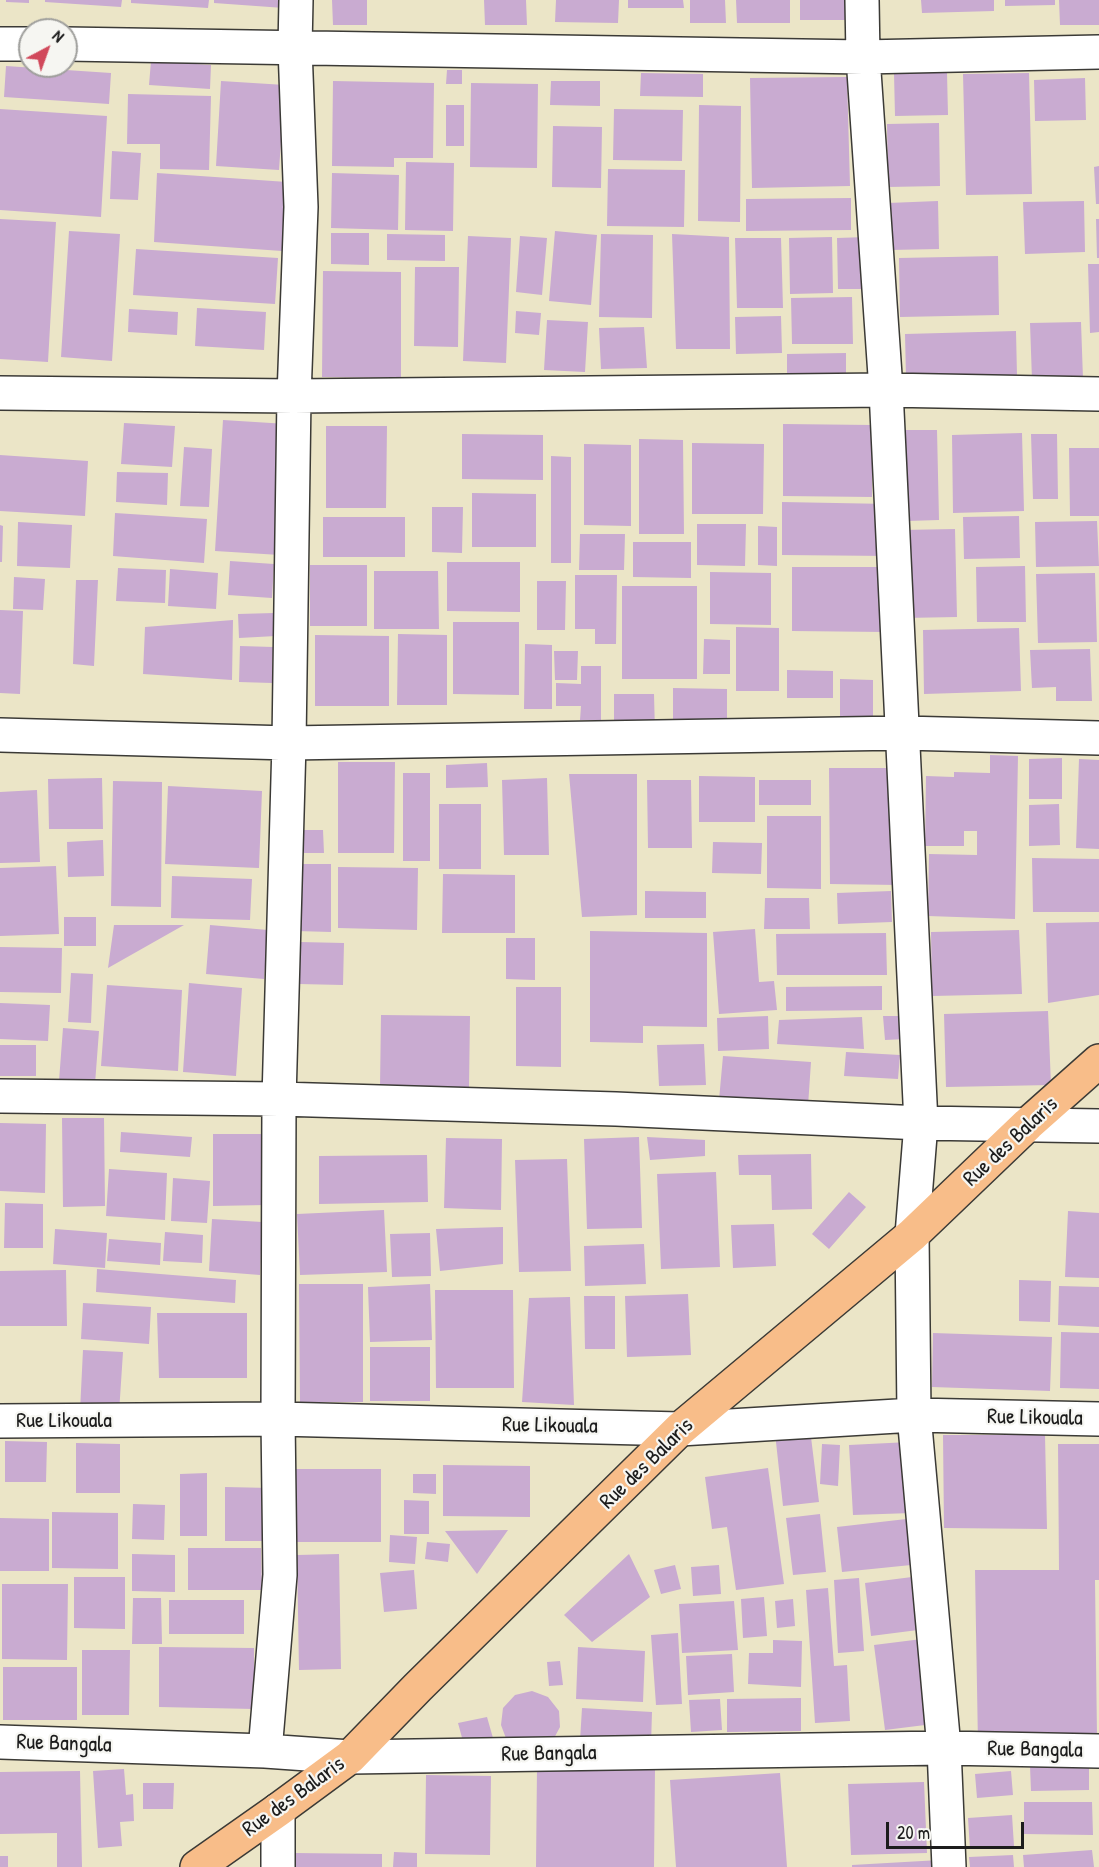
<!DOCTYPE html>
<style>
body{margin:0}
#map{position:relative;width:1099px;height:1867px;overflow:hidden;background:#ebe5c7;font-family:"Patrick Hand",sans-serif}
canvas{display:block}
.north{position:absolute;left:18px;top:18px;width:60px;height:60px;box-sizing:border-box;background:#f6f6f2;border:2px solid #9f9f9c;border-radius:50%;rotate:41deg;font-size:16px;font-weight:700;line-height:24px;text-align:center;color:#1c1c1c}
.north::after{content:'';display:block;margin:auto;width:21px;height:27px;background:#d1495b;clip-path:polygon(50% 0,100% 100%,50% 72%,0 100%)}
.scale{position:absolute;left:886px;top:1822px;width:138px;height:27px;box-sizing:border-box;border:3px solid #1c1c1c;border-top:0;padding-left:8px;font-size:18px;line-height:21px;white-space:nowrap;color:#1c1c1c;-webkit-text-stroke:4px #f6f6f2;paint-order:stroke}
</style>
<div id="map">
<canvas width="1099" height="1867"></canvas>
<div class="north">N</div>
<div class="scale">20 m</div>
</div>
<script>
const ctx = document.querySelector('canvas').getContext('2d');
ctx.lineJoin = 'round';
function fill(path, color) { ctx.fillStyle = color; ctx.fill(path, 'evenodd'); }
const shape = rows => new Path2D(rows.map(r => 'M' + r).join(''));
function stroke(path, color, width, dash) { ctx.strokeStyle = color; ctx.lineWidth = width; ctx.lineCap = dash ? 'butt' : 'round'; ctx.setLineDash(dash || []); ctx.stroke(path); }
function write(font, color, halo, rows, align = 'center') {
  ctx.font = font + ' "Patrick Hand",sans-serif'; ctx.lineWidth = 4.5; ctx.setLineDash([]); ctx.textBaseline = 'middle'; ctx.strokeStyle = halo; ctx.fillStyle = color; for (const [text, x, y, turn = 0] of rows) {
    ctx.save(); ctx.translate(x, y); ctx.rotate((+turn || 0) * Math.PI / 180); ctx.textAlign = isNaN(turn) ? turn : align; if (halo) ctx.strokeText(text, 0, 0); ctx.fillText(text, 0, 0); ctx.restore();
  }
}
fill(shape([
 [6,0,29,0,29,3,6,2],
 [45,0,122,0,121,7,45,2],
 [131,0,209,0,208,8,131,3],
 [214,0,284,0,284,8,214,3],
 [332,0,367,0,367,25,333,25],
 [484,0,526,0,527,25,485,25],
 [556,0,619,0,618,23,555,22],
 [628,0,683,0,684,8,628,8],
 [690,0,725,0,726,23,690,23],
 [736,0,790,0,790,23,737,23],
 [800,0,856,0,856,20,800,20],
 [921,0,994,0,994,11,922,13],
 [1005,0,1055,0,1055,5,1005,6],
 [1059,0,1099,0,1099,25,1060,25],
 [151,61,211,65,210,89,149,85],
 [6,66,111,73,109,104,4,97],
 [447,70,462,70,462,84,446,84],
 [641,73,703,74,703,97,640,96],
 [894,73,947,73,948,115,895,116],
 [1029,73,1032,194,966,195,963,74],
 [847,77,850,186,752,188,750,78],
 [1085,78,1086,120,1035,121,1034,80],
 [221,81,285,85,279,170,216,166],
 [333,81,434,83,433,158,394,158,394,167,332,166],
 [551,81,600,81,600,106,550,105],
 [471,83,538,84,537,168,470,167],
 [128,94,211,96,209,170,160,169,160,144,127,144],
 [446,105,464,105,464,146,446,146],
 [699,105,741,106,740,222,698,221],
 [0,109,107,116,101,217,0,210],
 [614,109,683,110,682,161,613,160],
 [939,123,940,186,888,187,887,124],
 [553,126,602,127,601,188,552,187],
 [112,151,141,153,138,200,110,199],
 [406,162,454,163,453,231,405,230],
 [1099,166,1099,204,1096,204,1094,167],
 [608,169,685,170,684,227,607,226],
 [157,173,287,182,282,251,154,242],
 [332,173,399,175,398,230,331,228],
 [851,198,851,230,746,231,746,199],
 [938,201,939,249,890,250,888,203],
 [1084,201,1085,252,1025,254,1023,202],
 [0,219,56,222,48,362,0,359],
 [1096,219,1099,219,1099,258,1097,258],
 [69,231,120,234,112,361,61,357],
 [555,231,597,235,591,305,549,301],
 [331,233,369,233,369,265,331,264],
 [387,234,445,235,445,261,387,260],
 [601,234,653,235,652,318,599,317],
 [672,234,729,237,730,349,676,349],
 [468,236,511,238,506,363,463,361],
 [520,236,547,238,542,295,516,292],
 [832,237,833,293,790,294,789,238],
 [866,237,867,289,838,289,837,238],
 [735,238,781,238,783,308,737,308],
 [136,249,278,258,275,304,133,295],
 [998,256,999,315,900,317,899,258],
 [1088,264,1099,264,1099,332,1090,333],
 [415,267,459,267,458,347,414,346],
 [323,271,401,272,401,378,322,377],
 [852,297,853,344,792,344,791,298],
 [197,308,266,312,264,350,195,346],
 [129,309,178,312,177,335,128,332],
 [516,311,541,313,539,335,515,333],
 [781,316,782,353,736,354,735,317],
 [547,320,588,322,585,372,544,370],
 [1081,322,1083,379,1032,380,1030,323],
 [644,327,647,368,601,369,599,328],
 [1016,331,1017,376,906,378,905,334],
 [846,353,846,383,787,384,787,354],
 [223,420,287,424,280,555,215,551],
 [124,423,175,426,172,467,121,464],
 [783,424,872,425,872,497,783,496],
 [326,426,387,426,386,508,326,508],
 [905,430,937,430,939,520,907,521],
 [1022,433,1024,511,953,513,952,435],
 [462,434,543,435,543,480,462,479],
 [1031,434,1057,434,1058,499,1033,499],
 [639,439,683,440,684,534,639,534],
 [692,443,764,444,763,514,692,514],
 [584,444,631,445,631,526,584,525],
 [184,447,212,449,209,507,180,506],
 [1069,448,1099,448,1099,516,1070,516],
 [0,455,88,461,85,516,0,511],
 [551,456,571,457,571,563,551,563],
 [117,472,168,473,167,505,116,502],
 [472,493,536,494,536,547,472,547],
 [782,502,889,504,889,556,782,555],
 [432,507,463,507,462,553,432,552],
 [115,513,207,519,204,563,113,556],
 [1019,516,1020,558,964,559,963,517],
 [323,517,405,517,405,557,323,557],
 [1097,521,1099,566,1036,567,1035,522],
 [18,522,72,525,70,568,17,566],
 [697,524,746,524,745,566,697,565],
 [0,525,3,526,2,562,0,562],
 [758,526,777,527,777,566,758,565],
 [955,529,957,617,904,618,901,530],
 [580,534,625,534,624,570,579,570],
 [633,542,691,542,691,578,633,577],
 [230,561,274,564,272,598,228,595],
 [447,562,520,562,520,612,447,611],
 [310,565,367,565,367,626,310,626],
 [1025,566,1026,622,977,622,976,567],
 [792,567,884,567,885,632,792,631],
 [118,568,166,570,165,603,116,601],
 [170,569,218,573,216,609,168,606],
 [374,571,438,571,439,629,374,629],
 [710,572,771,573,771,625,710,624],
 [1095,573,1097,642,1038,643,1036,574],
 [575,575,617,575,616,644,595,644,595,629,575,629],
 [14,577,45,579,43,610,13,609],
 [76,580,98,580,94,666,73,664],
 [537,581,566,581,565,630,537,630],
 [622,586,697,586,697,679,622,679],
 [0,610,23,611,20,694,0,693],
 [274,613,276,636,239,638,238,614],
 [233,620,232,680,143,674,145,627],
 [453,622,519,622,519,695,453,694],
 [736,627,779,628,779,691,736,691],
 [1019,628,1021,691,924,694,923,630],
 [398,634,447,635,447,705,397,705],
 [315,635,389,636,389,706,315,706],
 [704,639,730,640,730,674,703,674],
 [525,644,552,645,552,709,524,709],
 [240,646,273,647,272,683,239,682],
 [1090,649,1092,701,1056,701,1056,687,1032,688,1030,650],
 [554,651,578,651,577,680,555,680],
 [581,666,601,666,601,720,580,720,581,706,556,706,556,683,581,684],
 [787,670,833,671,833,698,787,698],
 [840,679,873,680,873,716,840,716],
 [673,688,727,689,727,730,673,730],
 [614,694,654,694,655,733,614,733],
 [990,755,1018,756,1015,919,928,916,929,854,977,855,977,831,964,831,964,846,925,846,926,776,954,777,954,772,990,773],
 [1062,758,1062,799,1029,799,1029,759],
 [1079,759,1099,760,1099,849,1076,848],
 [338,762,395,762,394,853,338,853],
 [487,763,488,787,446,788,446,765],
 [829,768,898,768,898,885,830,884],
 [403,773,430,773,430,861,403,861],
 [569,774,637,774,637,915,582,917],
 [699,776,755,777,755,822,699,822],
 [102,778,103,829,49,829,48,779],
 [547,778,549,855,504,855,502,780],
 [647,780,691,780,692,848,648,848],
 [759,780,811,780,811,805,759,805],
 [113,781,162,782,161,907,111,906],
 [168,786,262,791,259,868,165,864],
 [37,790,40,862,0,863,0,792],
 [439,804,481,804,481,869,439,869],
 [1059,804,1060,845,1029,846,1029,805],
 [767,816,821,816,821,889,767,888],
 [302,830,323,830,324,853,304,853],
 [103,840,104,876,68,877,67,842],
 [713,842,762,843,761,874,712,873],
 [1032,858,1099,859,1099,912,1033,912],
 [297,864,331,864,331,932,296,931],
 [56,866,59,934,0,936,0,868],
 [338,867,418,868,417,930,338,928],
 [443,874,515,875,515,933,442,933],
 [172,876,252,879,250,920,171,918],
 [645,891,706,892,706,918,645,918],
 [891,891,892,922,838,924,837,893],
 [765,898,809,898,810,929,764,929],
 [64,917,96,917,96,946,64,946],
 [1099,922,1099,995,1048,1003,1046,923],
 [114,925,184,925,108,968],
 [210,925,268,930,264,979,206,974],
 [755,929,759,982,774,981,777,1010,719,1014,713,932],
 [1019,930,1022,994,932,996,931,932],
 [590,931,707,933,707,1027,643,1026,643,1043,590,1042],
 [886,933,887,975,777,975,776,934],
 [506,938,535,938,535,980,506,979],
 [300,942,344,943,343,985,299,984],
 [0,947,62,948,61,993,0,992],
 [71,973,93,974,91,1023,68,1022],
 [189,983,242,988,236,1076,183,1072],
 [107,985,182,990,178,1071,101,1066],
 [882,986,882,1010,786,1011,786,987],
 [516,987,561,987,561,1067,516,1066],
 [0,1003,50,1005,48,1041,0,1039],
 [1048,1011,1051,1085,946,1087,944,1014],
 [381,1015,470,1016,469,1087,380,1087],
 [768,1016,769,1049,718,1051,717,1018],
 [883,1016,904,1016,906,1039,885,1040],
 [862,1017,864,1049,777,1044,779,1020],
 [63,1028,99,1031,95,1084,59,1081],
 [704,1044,706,1085,659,1086,657,1045],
 [0,1045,36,1045,36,1076,0,1076],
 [846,1052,900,1055,898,1079,844,1076],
 [723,1056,811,1062,808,1106,719,1100],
 [62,1118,104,1118,105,1206,63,1207],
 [0,1123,46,1124,45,1193,0,1191],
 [121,1132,192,1137,190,1157,120,1152],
 [213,1134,265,1134,266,1205,213,1206],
 [639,1137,642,1228,587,1229,584,1139],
 [647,1137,705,1140,705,1156,650,1160],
 [446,1138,502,1139,501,1210,444,1208],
 [811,1154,812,1209,772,1210,771,1175,739,1175,738,1155],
 [427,1155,428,1202,319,1204,319,1156],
 [567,1159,571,1271,519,1272,515,1160],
 [109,1169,167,1173,165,1220,106,1216],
 [716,1172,720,1267,661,1269,657,1174],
 [173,1178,210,1181,207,1223,171,1221],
 [849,1192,866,1207,829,1249,812,1234],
 [5,1203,43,1204,43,1248,4,1248],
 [384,1210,387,1272,300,1275,297,1214],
 [1068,1211,1099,1213,1099,1278,1065,1277],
 [212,1219,262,1222,260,1275,209,1271],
 [774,1224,776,1266,733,1268,731,1225],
 [503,1227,503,1264,440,1271,436,1229],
 [55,1229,107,1233,105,1268,53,1264],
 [165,1232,203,1235,202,1263,163,1261],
 [430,1233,431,1276,392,1277,390,1234],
 [109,1239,161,1243,160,1265,107,1261],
 [644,1244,646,1284,585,1286,584,1246],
 [97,1269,236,1280,235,1303,96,1292],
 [66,1270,67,1326,0,1326,0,1271],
 [1019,1280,1051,1281,1050,1322,1019,1321],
 [299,1284,363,1284,363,1402,300,1402],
 [430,1284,432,1340,370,1342,368,1287],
 [1059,1286,1099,1287,1099,1327,1058,1325],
 [435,1290,513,1290,514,1388,436,1388],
 [688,1294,691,1355,627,1357,625,1296],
 [584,1296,615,1296,615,1349,585,1349],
 [570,1297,574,1405,522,1402,529,1298],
 [83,1303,151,1307,149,1344,81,1339],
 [157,1313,247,1313,247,1378,159,1378],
 [1061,1332,1099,1333,1099,1389,1060,1388],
 [933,1333,1052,1337,1050,1391,932,1387],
 [370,1347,430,1347,430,1401,370,1401],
 [83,1350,123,1352,119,1413,80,1411],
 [810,1429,819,1502,783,1506,775,1433],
 [943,1435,1045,1435,1047,1529,944,1528],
 [5,1441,47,1442,46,1482,5,1482],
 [909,1442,912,1513,853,1515,849,1445],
 [76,1443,120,1444,120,1493,76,1493],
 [822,1444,840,1445,838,1486,820,1484],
 [1058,1444,1099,1444,1099,1580,1095,1580,1097,1737,978,1745,975,1570,1059,1570],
 [443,1465,530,1466,530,1517,443,1516],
 [768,1468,784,1584,736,1590,727,1527,712,1529,705,1477],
 [295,1469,381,1469,381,1542,295,1542],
 [207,1473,207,1536,180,1536,180,1474],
 [413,1474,436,1474,436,1494,413,1493],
 [225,1487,271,1488,271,1541,225,1541],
 [404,1500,429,1501,429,1534,404,1534],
 [133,1504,165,1505,164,1540,132,1539],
 [52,1512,118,1513,118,1569,52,1568],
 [820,1514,826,1572,793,1575,786,1518],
 [0,1518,49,1519,49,1571,0,1571],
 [915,1518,921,1564,842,1572,837,1527],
 [508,1530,477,1574,445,1531],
 [390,1535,417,1537,415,1564,389,1562],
 [427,1542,450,1544,448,1562,425,1559],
 [188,1548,261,1548,262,1590,188,1590],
 [132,1554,175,1555,175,1592,132,1591],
 [339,1554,341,1669,299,1670,297,1555],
 [629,1554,650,1597,592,1642,564,1615],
 [675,1565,681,1589,661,1594,654,1570],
 [719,1565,721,1594,693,1596,691,1567],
 [414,1570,417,1609,384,1612,380,1573],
 [74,1577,125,1577,125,1629,74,1628],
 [912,1577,918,1630,871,1636,865,1583],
 [859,1578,864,1651,838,1653,834,1580],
 [2,1584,68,1584,67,1660,2,1659],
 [828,1588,834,1666,847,1665,850,1721,815,1723,806,1590],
 [764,1597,767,1636,743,1638,741,1599],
 [133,1598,161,1598,162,1644,132,1644],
 [793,1599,795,1626,777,1628,775,1601],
 [169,1600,244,1600,244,1634,169,1634],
 [734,1601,738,1650,682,1653,679,1604],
 [678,1633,682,1704,656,1705,651,1635],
 [922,1639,933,1724,885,1730,874,1645],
 [773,1640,802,1641,801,1687,748,1684,749,1653,773,1653],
 [159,1647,254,1648,254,1709,159,1707],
 [578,1647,645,1651,643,1702,576,1699],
 [82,1650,130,1650,129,1715,82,1715],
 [732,1654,734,1692,688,1695,686,1656],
 [560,1661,563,1685,549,1686,547,1662],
 [3,1667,77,1667,77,1720,3,1720],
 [532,1691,548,1697,559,1711,560,1727,552,1742,507,1741,501,1725,503,1708,515,1695],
 [801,1698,801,1731,727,1732,727,1699],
 [720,1699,722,1730,691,1732,689,1700],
 [582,1708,652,1712,651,1745,580,1741],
 [487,1717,493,1738,464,1745,458,1723],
 [1089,1764,1089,1790,1031,1791,1030,1766],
 [537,1767,655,1769,654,1867,536,1867],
 [124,1769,126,1795,133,1794,134,1821,120,1822,122,1846,98,1848,93,1771],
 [80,1771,82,1867,57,1867,57,1833,0,1834,0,1772],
 [1011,1771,1013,1795,977,1798,975,1774],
 [780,1773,787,1867,676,1867,670,1780],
 [426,1775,491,1776,490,1855,425,1854],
 [924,1782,927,1853,851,1855,848,1784],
 [143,1783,174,1783,173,1809,143,1809],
 [1024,1802,1092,1802,1093,1835,1024,1834],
 [1012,1815,1014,1846,970,1849,968,1818],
 [1092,1850,1094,1867,1024,1867,1023,1855],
 [394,1852,417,1853,417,1867,393,1867],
 [294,1853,382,1854,382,1867,293,1867],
 [1013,1855,1014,1867,970,1867,969,1857],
 [0,1856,8,1856,8,1867,0,1867],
 [940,1860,941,1867,852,1867,852,1865]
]), '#c9abd1');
const minor = shape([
 [862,0,863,57,886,390,921,1123,912,1235,914,1415,944,1748,949,1867],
 [0,44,30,44],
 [66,44,863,57,1099,52],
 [0,393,294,396,886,390,1099,394],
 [0,735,289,743,903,733,1099,738],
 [0,1096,279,1099,616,1109,921,1123,1099,1126],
 [0,1421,278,1419,680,1429,914,1415,1099,1419],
 [0,1742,265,1751,350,1757,944,1748,1099,1751],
 [265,1751,280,1575,278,1419,279,1099,289,743,294,396,301,207,295,48,296,0],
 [278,1867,278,1810]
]);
const major = shape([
 [197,1867,278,1810,350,1757,418,1687,680,1429,912,1235,1028,1124,1099,1061]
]);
stroke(minor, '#3b3a36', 36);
stroke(major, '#3b3a36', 36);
stroke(minor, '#fff', 33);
stroke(major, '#f8bd89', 33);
write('22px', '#1c1c1c', '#f6f6f2', [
 ["Rue des Balaris",1011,1142,-43],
 ["Rue Likouala",1035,1418,1],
 ["Rue Likouala",64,1421],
 ["Rue Likouala",550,1426,1],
 ["Rue des Balaris",647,1464,-44],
 ["Rue Bangala",64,1744,2],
 ["Rue Bangala",1035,1750,1],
 ["Rue Bangala",549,1754,-1],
 ["Rue des Balaris",294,1797,-36]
]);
</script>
